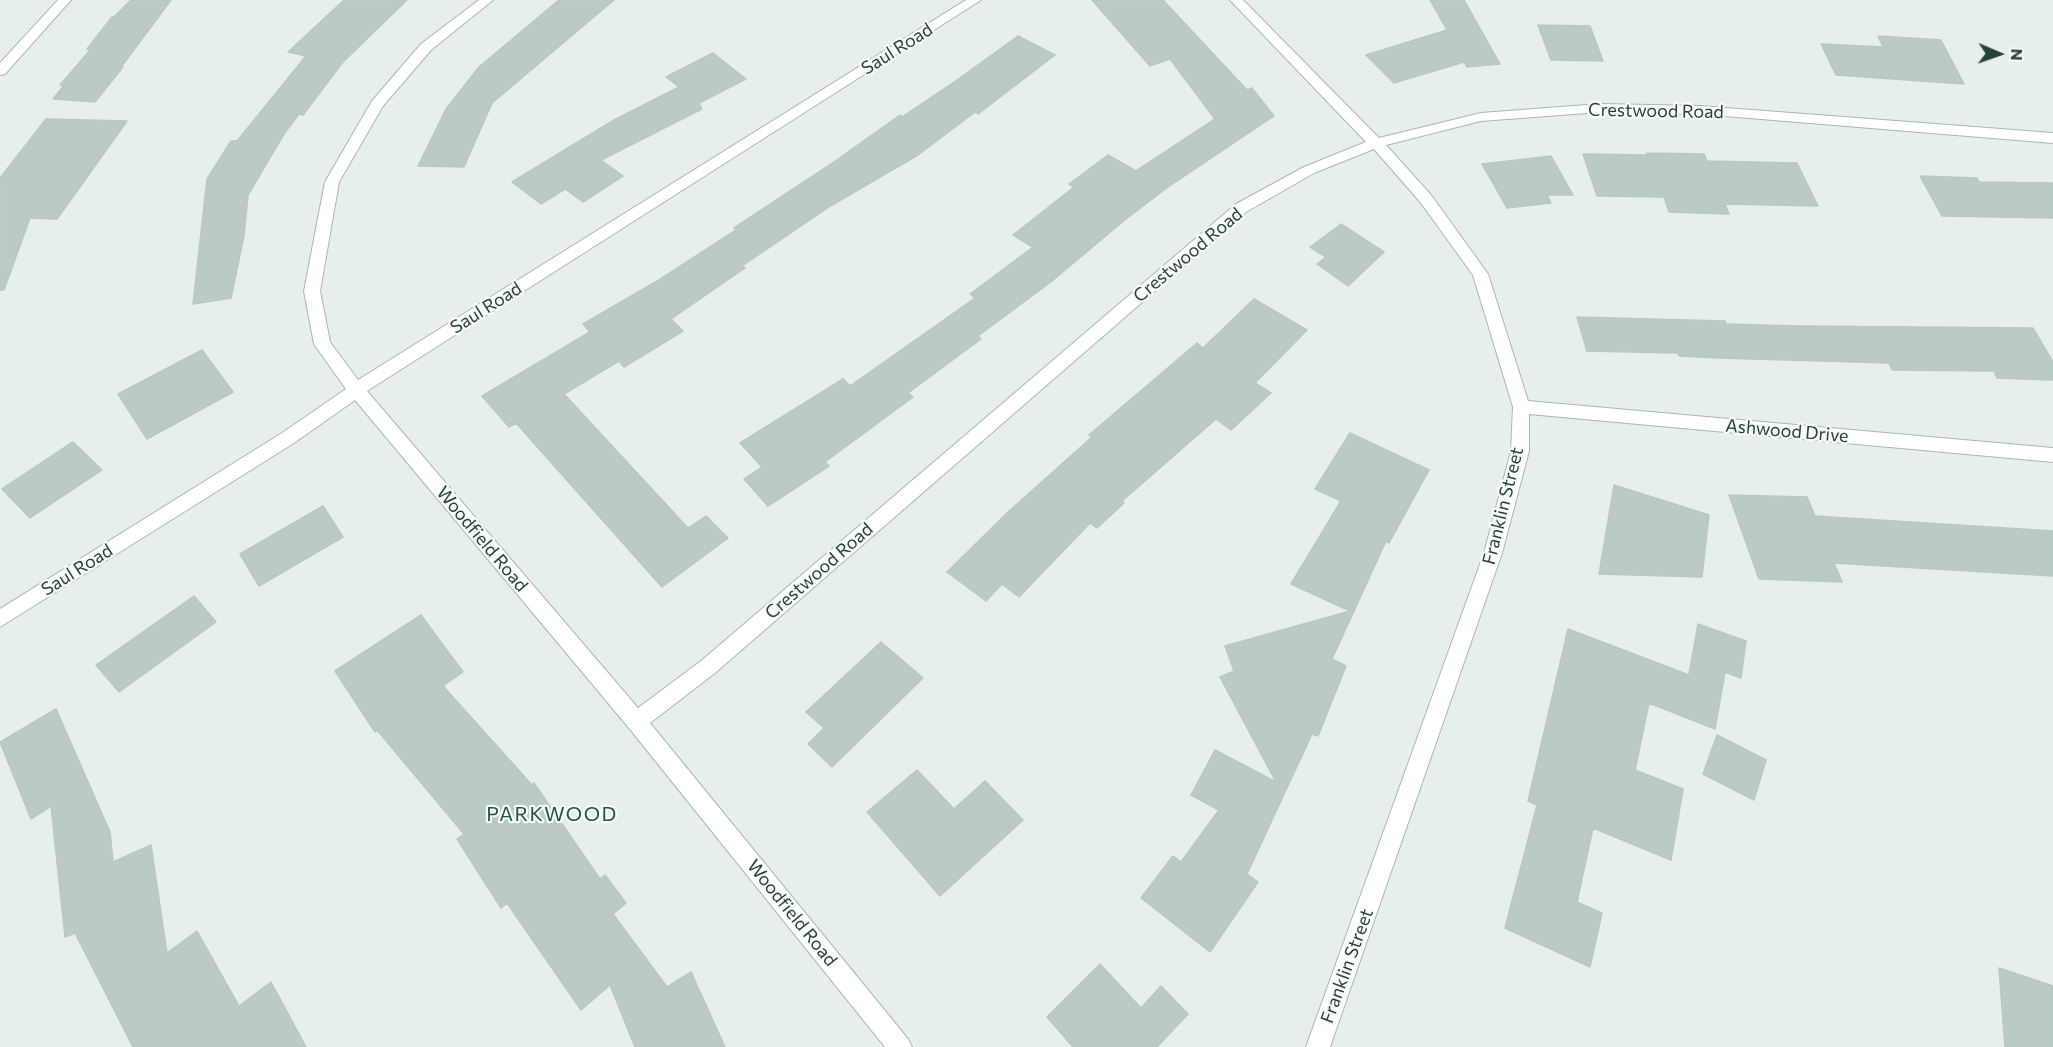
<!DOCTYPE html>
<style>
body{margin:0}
#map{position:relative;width:2053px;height:1047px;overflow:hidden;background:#e6efeb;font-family:Commissioner,sans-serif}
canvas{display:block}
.north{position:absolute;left:1969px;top:24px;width:60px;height:60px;-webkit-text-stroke:4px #f7fbf9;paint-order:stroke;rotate:92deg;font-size:16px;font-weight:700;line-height:24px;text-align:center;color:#24423a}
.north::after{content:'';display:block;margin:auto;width:21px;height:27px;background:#24423a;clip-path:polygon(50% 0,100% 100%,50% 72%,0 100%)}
</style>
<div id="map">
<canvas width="2053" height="1047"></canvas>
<div class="north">N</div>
</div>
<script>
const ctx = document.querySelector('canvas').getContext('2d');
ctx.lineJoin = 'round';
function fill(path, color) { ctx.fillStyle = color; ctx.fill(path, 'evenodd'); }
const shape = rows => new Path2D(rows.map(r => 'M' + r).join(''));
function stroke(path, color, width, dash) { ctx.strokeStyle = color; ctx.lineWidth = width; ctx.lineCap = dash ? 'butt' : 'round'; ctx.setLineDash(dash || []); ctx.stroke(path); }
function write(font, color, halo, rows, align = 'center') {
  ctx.font = font + ' Commissioner,sans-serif'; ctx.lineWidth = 4.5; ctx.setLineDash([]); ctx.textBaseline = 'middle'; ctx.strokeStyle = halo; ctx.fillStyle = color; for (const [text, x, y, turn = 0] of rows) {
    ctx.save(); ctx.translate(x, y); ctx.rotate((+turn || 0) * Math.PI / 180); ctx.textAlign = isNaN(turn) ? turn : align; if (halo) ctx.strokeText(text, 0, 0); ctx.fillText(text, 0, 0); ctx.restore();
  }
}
const building = shape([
 [131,0,171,0,121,67,123,67,95,102,53,99,64,85,60,85,91,49,87,49,112,17,114,17,131,0],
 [344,0,407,0,343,62,303,115,299,114,284,134,248,195,244,236,231,298,193,304,207,179,231,141,237,141,306,56,288,52,344,0],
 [559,0,614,0,492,103,464,167,418,166,446,109,479,67,559,0],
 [1092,0,1163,0,1247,90,1252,88,1274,116,1168,187,1126,219,1052,281,978,336,981,339,908,393,913,397,825,462,829,466,768,506,744,479,762,467,740,443,843,379,850,386,975,298,970,294,1033,247,1013,235,1074,187,1069,184,1108,155,1136,171,1215,119,1170,59,1150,66,1092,0],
 [1430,0,1464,0,1500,64,1467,67,1464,62,1394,83,1366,55,1447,30,1430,0],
 [1538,25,1590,26,1603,61,1551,60,1538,25],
 [1018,36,1055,55,978,114,975,112,918,155,832,205,742,266,745,268,671,319,683,331,624,367,619,361,564,394,688,528,706,516,728,538,662,587,516,423,509,427,482,396,590,332,583,324,659,280,736,230,734,228,831,164,900,115,902,117,957,80,1018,36],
 [1878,36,1941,40,1964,84,1836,75,1821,44,1883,47,1878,36],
 [713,53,746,79,699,103,702,109,601,160,623,176,583,202,565,189,541,204,512,182,614,120,679,87,666,77,713,53],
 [46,119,127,121,57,219,30,218,4,290,0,290,0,178,46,119],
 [1647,153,1704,154,1707,161,1797,163,1818,206,1725,204,1729,214,1669,212,1664,197,1597,196,1583,154,1648,155,1647,153],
 [1551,156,1573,195,1547,195,1551,203,1507,208,1482,164,1551,156],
 [1920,176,1977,178,1979,182,2053,183,2053,218,1942,216,1920,176],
 [1341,224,1384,252,1348,286,1317,264,1326,257,1310,247,1341,224],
 [1254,299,1307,330,1255,383,1271,393,1231,430,1216,419,1122,501,1124,503,1097,528,1090,523,1019,597,1002,584,986,601,947,572,1007,513,1092,437,1089,435,1197,343,1203,348,1254,299],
 [1577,317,1725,321,1726,324,1798,326,2033,328,2053,362,2053,380,1997,378,1994,371,1892,370,1889,363,1719,358,1679,356,1678,353,1587,351,1577,317],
 [202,350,233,392,147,439,118,394,202,350],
 [1350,433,1429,470,1389,543,1386,541,1332,659,1346,666,1318,736,1312,734,1247,874,1258,882,1210,952,1141,898,1173,856,1181,862,1219,810,1191,795,1215,750,1276,782,1220,677,1234,671,1225,646,1350,611,1291,584,1341,501,1315,489,1350,433],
 [73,442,102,470,30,518,2,489,73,442],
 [1614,485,1709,515,1702,577,1599,574,1614,485],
 [1729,495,1807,497,1815,516,2053,531,2053,576,1834,563,1842,582,1759,579,1729,495],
 [323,506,343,537,259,586,240,554,323,506],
 [194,596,216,622,119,692,96,665,194,596],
 [421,615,463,672,443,686,532,785,534,783,600,879,605,875,626,903,613,914,667,987,691,972,725,1047,635,1047,610,985,581,1010,507,903,501,908,457,839,464,834,377,730,375,732,335,671,421,615],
 [1698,624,1746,641,1741,678,1725,672,1715,729,1649,703,1635,770,1683,789,1671,860,1593,828,1577,902,1602,913,1590,967,1505,928,1537,805,1528,801,1568,629,1689,675,1698,624],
 [881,642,923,678,832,767,808,744,824,728,806,712,881,642],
 [56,709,110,832,113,862,151,845,167,953,197,931,239,1006,271,982,306,1047,133,1047,75,933,65,937,51,806,31,819,0,742,56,709],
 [1717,735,1766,760,1754,800,1703,774,1717,735],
 [917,770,954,809,985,781,1023,820,940,896,867,812,917,770],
 [1100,964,1141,1008,1161,986,1188,1014,1157,1047,1073,1047,1047,1017,1100,964],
 [1999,968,2053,986,2053,1047,2005,1047,1999,968]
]);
fill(building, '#bbcac4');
stroke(building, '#b8c9c2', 1.5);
const minor = shape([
 [58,0,71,0,5,74,0,75,0,63,58,0],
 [479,0,493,0,431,50,383,106,339,182,320,291,330,342,358,380,966,0,981,0,367,391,638,708,701,661,1236,204,1304,167,1366,142,1230,0,1243,0,1379,138,1481,113,1600,104,1700,106,2053,133,2053,143,1700,114,1600,112,1481,121,1386,145,1431,195,1488,274,1528,401,2053,448,2053,462,1529,414,1529,451,1502,553,1330,1047,1306,1047,1484,553,1511,451,1513,407,1473,275,1421,203,1374,149,1314,173,1246,212,715,673,650,723,908,1039,912,1047,885,1047,629,728,355,400,294,443,0,627,0,609,282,433,346,389,314,344,304,291,325,182,372,101,421,44,479,0]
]);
stroke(minor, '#a8b8b2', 2);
fill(minor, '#fff');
write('18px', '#24423a', '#f7fbf9', [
 ["Saul Road",897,49,-32],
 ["Crestwood Road",1656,111,1],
 ["Crestwood Road",1188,255,-40],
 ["Saul Road",486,308,-32],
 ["Ashwood Drive",1787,431,5],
 ["Franklin Street",1503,506,-76],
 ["Woodfield Road",482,539,50],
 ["Saul Road",77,570,-32],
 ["Crestwood Road",819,571,-41],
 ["Woodfield Road",792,913,51],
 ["Franklin Street",1347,966,-70]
]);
ctx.letterSpacing = '1.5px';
write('20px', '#1f5548', '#f7fbf9', [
 ["PARKWOOD",552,814]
]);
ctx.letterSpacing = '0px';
</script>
